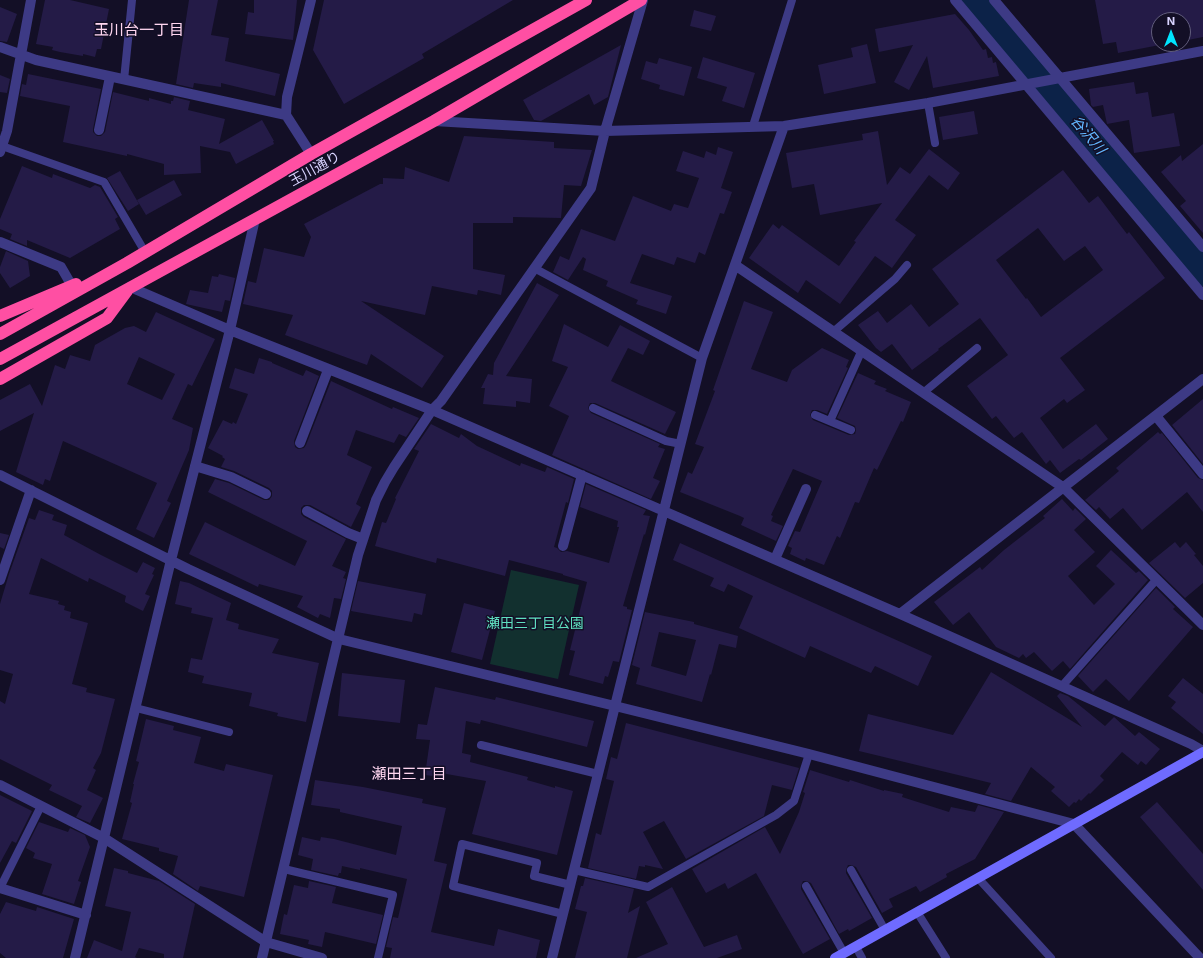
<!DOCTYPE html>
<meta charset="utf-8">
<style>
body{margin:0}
#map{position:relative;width:1203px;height:958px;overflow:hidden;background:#130f26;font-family:Inter,sans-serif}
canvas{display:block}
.north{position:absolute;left:1151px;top:12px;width:40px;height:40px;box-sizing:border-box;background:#130f26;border:1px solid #625e7d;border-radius:50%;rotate:0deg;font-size:11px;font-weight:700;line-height:16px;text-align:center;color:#d9d4ff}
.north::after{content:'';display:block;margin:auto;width:14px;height:18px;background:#00e5ff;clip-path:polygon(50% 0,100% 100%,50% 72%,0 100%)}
</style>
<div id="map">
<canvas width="1203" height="958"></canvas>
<div class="north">N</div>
</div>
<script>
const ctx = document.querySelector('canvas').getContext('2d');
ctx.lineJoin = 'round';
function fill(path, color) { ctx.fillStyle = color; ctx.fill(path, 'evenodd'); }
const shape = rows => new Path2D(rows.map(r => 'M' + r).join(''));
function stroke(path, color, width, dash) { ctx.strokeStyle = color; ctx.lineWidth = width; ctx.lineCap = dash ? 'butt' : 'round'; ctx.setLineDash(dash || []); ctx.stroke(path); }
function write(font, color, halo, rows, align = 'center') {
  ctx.font = font + ' Inter,"Noto Sans JP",sans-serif'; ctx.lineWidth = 3; ctx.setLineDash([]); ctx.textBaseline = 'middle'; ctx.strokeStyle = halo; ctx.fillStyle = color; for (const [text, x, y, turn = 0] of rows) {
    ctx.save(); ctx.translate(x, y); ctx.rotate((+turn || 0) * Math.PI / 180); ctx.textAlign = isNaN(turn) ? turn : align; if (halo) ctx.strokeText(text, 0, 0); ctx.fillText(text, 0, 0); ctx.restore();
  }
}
fill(shape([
 [511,570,579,585,558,679,490,664]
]), '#12302f');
stroke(shape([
 [974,0,1203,270]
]), '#0c2248', 33);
fill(shape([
 [45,0,70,0,109,9,101,49,97,49,95,57,83,54,83,56,60,52,52,50,53,47,36,44],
 [189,0,218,0,211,35,229,38,225,61,280,74,275,96,221,83,221,87,194,83,193,88,176,84],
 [254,0,297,0,293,40,245,34,248,12,254,13],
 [324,0,513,0,422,54,424,58,344,104,313,50],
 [1095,0,1203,0,1203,37,1183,41,1183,20,1159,20,1159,44,1165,44,1118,53,1116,42,1103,44],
 [0,7,17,14,7,42,0,41],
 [694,10,716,16,711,31,690,26],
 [955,14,969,30,983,50,986,49,988,58,992,57,993,63,996,62,999,76,933,88,927,56,909,90,894,82,913,45,879,52,875,29],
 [867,44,876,83,824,94,818,65,853,57,851,48],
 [621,45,608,97,594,105,589,94,541,121,534,120,523,100],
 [703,57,755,73,744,108,722,101,727,87,697,78],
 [659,58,692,67,684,96,659,89,660,85,641,79,646,61,657,64],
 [28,74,101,89,93,129,93,132,97,136,101,136,105,132,113,92,149,101,149,98,171,104,171,101,173,101,174,97,190,101,188,110,225,119,219,144,262,120,274,141,273,141,274,144,236,164,230,152,200,146,201,173,164,175,164,164,127,154,127,156,63,142,70,106,20,96,22,84,26,85],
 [0,75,10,79,7,93,0,92],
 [1134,82,1136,94,1148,92,1152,117,1174,113,1180,146,1134,153,1129,120,1107,124,1103,105,1093,107,1091,105,1089,89],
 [974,111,978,134,943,140,939,117],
 [878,131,887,185,900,167,910,174,929,149,960,173,948,190,929,175,895,220,916,235,892,268,875,256,840,304,806,280,798,293,749,258,773,224,779,229,782,225,839,266,856,242,854,241,882,203,820,215,814,184,792,188,786,153,863,140,862,134],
 [464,136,554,142,554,148,592,150,581,186,564,185,561,218,513,217,513,223,473,223,473,269,505,275,501,295,478,290,477,295,432,286,425,315,361,301,444,356,422,388,371,354,367,365,285,335,293,315,243,304,248,281,256,283,264,248,304,257,311,237,304,224,380,184,383,184,383,178,404,179,405,167,449,182],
 [1203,144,1203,233,1180,206,1186,201,1161,172,1181,155,1182,161],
 [718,147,733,152,721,188,732,192,724,214,720,213,705,255,699,252,695,263,677,257,674,265,642,254,630,283,672,296,666,314,636,304,638,300,606,286,608,281,583,270,586,259,583,257,568,280,553,272,560,256,569,260,581,229,615,241,633,196,671,211,674,204,688,208,699,178,676,171,683,151,704,158,706,151,716,155],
 [22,166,52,178,53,174,90,188,95,185,100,187,118,217,115,219,120,229,70,258,27,240,27,246,10,239,12,234,0,229,0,219],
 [1063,170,1089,203,1098,196,1127,234,1129,232,1165,278,1060,358,1085,390,1067,403,1064,399,1040,418,1063,449,1096,424,1108,439,1081,460,1079,459,1060,473,1050,460,1046,464,1022,432,1014,438,996,416,992,419,967,386,1008,355,980,318,938,349,939,350,912,370,892,344,881,352,876,348,858,325,878,311,887,323,911,304,929,327,959,304,932,269],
 [1038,228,1064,261,1085,246,1103,270,1041,317,1027,298,1026,299,996,260],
 [120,171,139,204,128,211,107,178],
 [174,180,182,195,146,215,137,200],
 [6,251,28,261,30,276,10,288,0,273,0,267],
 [219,274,235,278,230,301,225,300,222,312,186,304,190,290,208,293,212,276,218,277],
 [537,283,559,295,506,376,532,379,530,403,516,401,516,407,483,404,485,388,481,388,488,374,493,375,494,363],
 [744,301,773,312,751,369,787,382,792,370,822,348,849,360,846,367,848,368,827,414,817,410,812,410,810,415,813,420,849,435,855,434,856,430,855,426,837,418,858,373,876,381,874,384,887,389,885,391,911,402,903,422,901,421,877,470,874,468,859,503,855,502,840,538,837,536,824,565,806,558,805,561,790,554,792,548,788,546,795,531,800,532,822,481,793,469,771,515,773,516,771,521,783,526,776,541,741,525,744,518,740,516,680,492,688,472,692,474,704,447,695,444,715,391,713,390],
 [156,312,215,339,192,386,188,384,172,419,193,428,189,450,167,501,171,503,154,538,136,529,157,483,63,441,50,481,45,479,43,485,16,472,34,413,0,431,0,400,30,384,42,406,55,365,65,369,70,355,90,361,95,345,125,328,134,326,146,332],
 [139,357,175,374,162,400,127,384],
 [564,324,608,347,620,325,650,341,643,355,628,348,611,381,676,412,665,434,595,403,590,403,588,408,591,413,660,444,658,447,665,449,653,478,660,481,651,499,552,455,569,416,549,406,568,367,552,361],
 [259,358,272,362,272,363,303,376,306,370,319,376,294,441,295,447,298,449,304,448,306,445,331,381,392,409,393,407,419,418,406,437,399,434,394,443,356,430,347,455,372,467,356,504,361,507,351,527,310,505,304,505,301,508,301,514,304,517,346,539,332,566,346,572,343,578,346,579,341,599,334,598,330,618,320,614,318,618,297,607,303,596,259,584,258,587,189,554,205,522,295,566,307,541,208,492,215,479,229,483,264,500,269,500,272,496,272,491,269,488,234,471,221,467,225,459,222,457,223,456,208,448,223,420,232,424,233,422,236,424,248,394,229,388,235,368,254,374],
 [1203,399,1203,464,1172,425],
 [431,424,459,438,461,434,477,446,520,466,521,463,545,472,547,467,574,479,568,503,566,502,554,547,557,548,561,552,567,551,609,563,619,527,617,527,618,521,580,507,586,484,646,510,643,515,650,516,645,535,644,534,623,606,627,607,627,609,632,610,619,662,613,661,608,677,605,676,603,684,569,675,575,651,570,650,587,582,563,575,563,574,509,560,505,576,437,558,436,563,375,546,382,522,386,523,396,499,395,498,419,451,414,449],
 [1158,432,1160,434,1162,433,1198,478,1203,480,1203,512,1187,492,1142,530,1123,508,1110,519,1099,507,1096,510,1085,500,1119,471,1116,468],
 [1062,499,1073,511,1075,508,1086,519,1074,530,1095,552,1068,576,1094,605,1115,584,1096,566,1111,550,1136,573,1139,571,1148,580,1070,669,1063,661,1052,671,1034,652,1026,658,1023,654,1019,658,996,647,969,612,953,625,934,602,980,567,982,570,1004,550,1045,518,1043,516],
 [39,510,54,515,52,520,67,525,64,535,101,555,137,573,143,562,155,568,152,574,154,575,145,594,150,596,143,611,125,602,125,600,126,596,89,578,88,582,41,558,29,594,59,601,58,604,65,606,64,610,71,612,70,618,88,623,72,684,87,688,86,692,115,699,101,753,93,768,96,770,87,790,103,798,90,823,76,817,82,806,49,790,52,785,0,759,0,701,5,704,13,674,0,670,0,604,9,574,29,518,35,520],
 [0,533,9,535,4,549,0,547],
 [1175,542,1180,548,1186,542,1196,554,1194,555,1203,566,1203,583,1185,598,1149,563],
 [680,543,932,656,918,686,875,666,871,673,810,646,805,658,739,628,753,596,728,584,724,592,710,586,714,578,673,560],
 [180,581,189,583,231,603,226,620,239,624,238,629,279,639,272,653,319,663,306,722,277,716,278,713,249,706,252,693,202,683,204,676,188,672,191,658,202,660,213,618,191,613,192,608,175,604],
 [358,581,426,594,422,615,414,613,412,622,351,611],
 [1156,588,1175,607,1173,609,1193,627,1129,701,1106,679,1093,692,1078,676],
 [464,603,495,611,482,660,451,652],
 [645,612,694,622,694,624,738,636,736,648,719,644,711,675,710,674,702,702,636,684,640,668,632,665],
 [659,632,696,640,686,676,651,666],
 [991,672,1082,727,1057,696,1060,693,1068,696,1105,726,1114,717,1135,736,1139,732,1160,749,1146,765,1141,761,1138,765,1122,752,1100,776,1104,780,1090,794,1089,793,1081,801,1079,799,1076,803,1074,802,1069,807,1051,791,1055,787,1031,767,1011,801,985,794,991,783,859,751,868,714,953,735],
 [342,673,405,680,400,723,338,716],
 [1183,678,1203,694,1203,734,1171,708,1176,702,1168,696],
 [435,687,495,700,496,697,594,721,587,747,481,720,480,724,466,721,462,753,471,755,470,762,528,777,527,780,555,788,555,786,573,791,557,855,472,834,486,781,441,773,440,777,425,775,430,740,416,739,418,724,427,725],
 [146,719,174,726,173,730,201,737,194,763,224,771,226,764,273,775,244,897,200,886,198,891,173,874,178,856,159,851,159,848,122,839,132,803,130,802,134,784,133,784,139,762,136,761],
 [626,723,799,768,792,790,772,785,764,816,686,859,664,821,643,832,663,869,645,865,645,867,639,866,636,879,588,868,596,833,601,835,614,781,606,779,611,757,617,759],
 [810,770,849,782,850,780,884,791,884,790,903,794,902,797,949,812,951,807,975,812,978,805,1004,812,975,859,946,874,947,877,920,892,916,886,889,899,893,907,882,913,856,867,851,865,848,865,846,870,846,873,872,918,849,931,848,929,839,934,811,883,806,881,803,881,801,886,801,889,830,939,803,954,756,873,728,889,725,883,706,893,692,869,765,827,780,854,799,812,805,793,803,792],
 [315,780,363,787,423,799,422,803,446,808,434,861,447,864,431,932,494,946,498,929,540,940,536,958,390,958,392,948,386,947,393,917,398,918,407,879,360,868,360,870,342,866,341,873,339,873,338,876,311,870,313,859,298,855,302,837,320,841,321,837,334,839,396,855,402,826,340,812,340,809,311,805],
 [0,795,32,811,16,843,12,841,0,863],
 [1157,802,1203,854,1203,890,1140,817],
 [39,822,68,832,70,828,85,835,90,847,78,881,81,882,74,904,42,894,52,864,33,858,35,853,26,848],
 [114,868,128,871,128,873,159,881,195,904,183,958,164,958,164,954,139,948,135,957,137,958,87,958,94,940,122,951,131,912,105,906],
 [585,878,634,889,628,913,640,906,627,958,575,958,587,912,575,909,581,886,583,886],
 [309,881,336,887,332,903,383,915,376,944,325,932,322,947,308,944,309,940,280,934,284,914,287,915,294,885,308,888],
 [672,887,704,947,737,935,742,949,717,958,636,958,668,944,646,902],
 [6,902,36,911,37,907,74,919,63,958,6,958,0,953,0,914]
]), '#241b47');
stroke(shape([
 [124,80,132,0],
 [928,103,935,143],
 [753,126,792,0],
 [2,146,104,182,145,252],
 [534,268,702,358],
 [833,332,895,279,907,265],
 [923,393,977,348],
 [593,408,666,441,681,444],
 [815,415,851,430],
 [830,421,861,352],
 [1062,686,1157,579],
 [136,708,229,732],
 [481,745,598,774],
 [284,869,393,895,378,958],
 [574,870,648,887,776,815,794,801,809,754],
 [851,870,885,930],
 [978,878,1051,958],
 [806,886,844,953],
 [0,888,41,806],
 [917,912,946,958],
 [563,914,453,886,462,844,537,863,534,876,571,885],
 [856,947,862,958]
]), '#3d3a85', 8);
stroke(shape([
 [955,0,1203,295],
 [994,0,1203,247],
 [0,47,36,60,286,115],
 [434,121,605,131,784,126,928,103,1203,51],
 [99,130,110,77],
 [0,152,7,131,31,0],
 [311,154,286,115,287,97,311,0],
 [0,242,61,267,72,286],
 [735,265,1064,488,1203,625],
 [130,287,230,330,432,410,900,614,1191,744,1203,751],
 [1156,416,1203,474],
 [300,443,328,370],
 [195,466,231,477,266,494],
 [0,475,188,569,339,639,615,706,809,754,1074,824,1200,958],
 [307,511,348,533,363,539],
 [563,546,582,475],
 [775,559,806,489],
 [0,580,31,490],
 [900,614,1203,379],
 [0,785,104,838,266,942,322,958],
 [0,888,86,915],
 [75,958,171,560,230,330,255,219],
 [262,958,358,555,376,500,385,482,394,467,432,410,441,401,591,188,605,131,643,0],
 [552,958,702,358,784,126]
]), '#3d3a85', 10);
stroke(shape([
 [835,958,1203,752]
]), '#6f6bff', 10);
stroke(shape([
 [0,316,76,284],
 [0,334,127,263,311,154,586,0],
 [0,359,434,121,641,0],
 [0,379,107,318,127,291]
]), '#ff4fa3', 12);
write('14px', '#d9d4ff', '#130f26', [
 ["玉川通り",315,169,-29]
]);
write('14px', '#5fe0c0', '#130f26', [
 ["瀬田三丁目公園",535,624]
]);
write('15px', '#ffd6f0', '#130f26', [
 ["玉川台一丁目",139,30],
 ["瀬田三丁目",409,774]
]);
write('italic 15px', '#62b6ff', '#130f26', [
 ["谷沢川",1088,135,50]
]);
</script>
